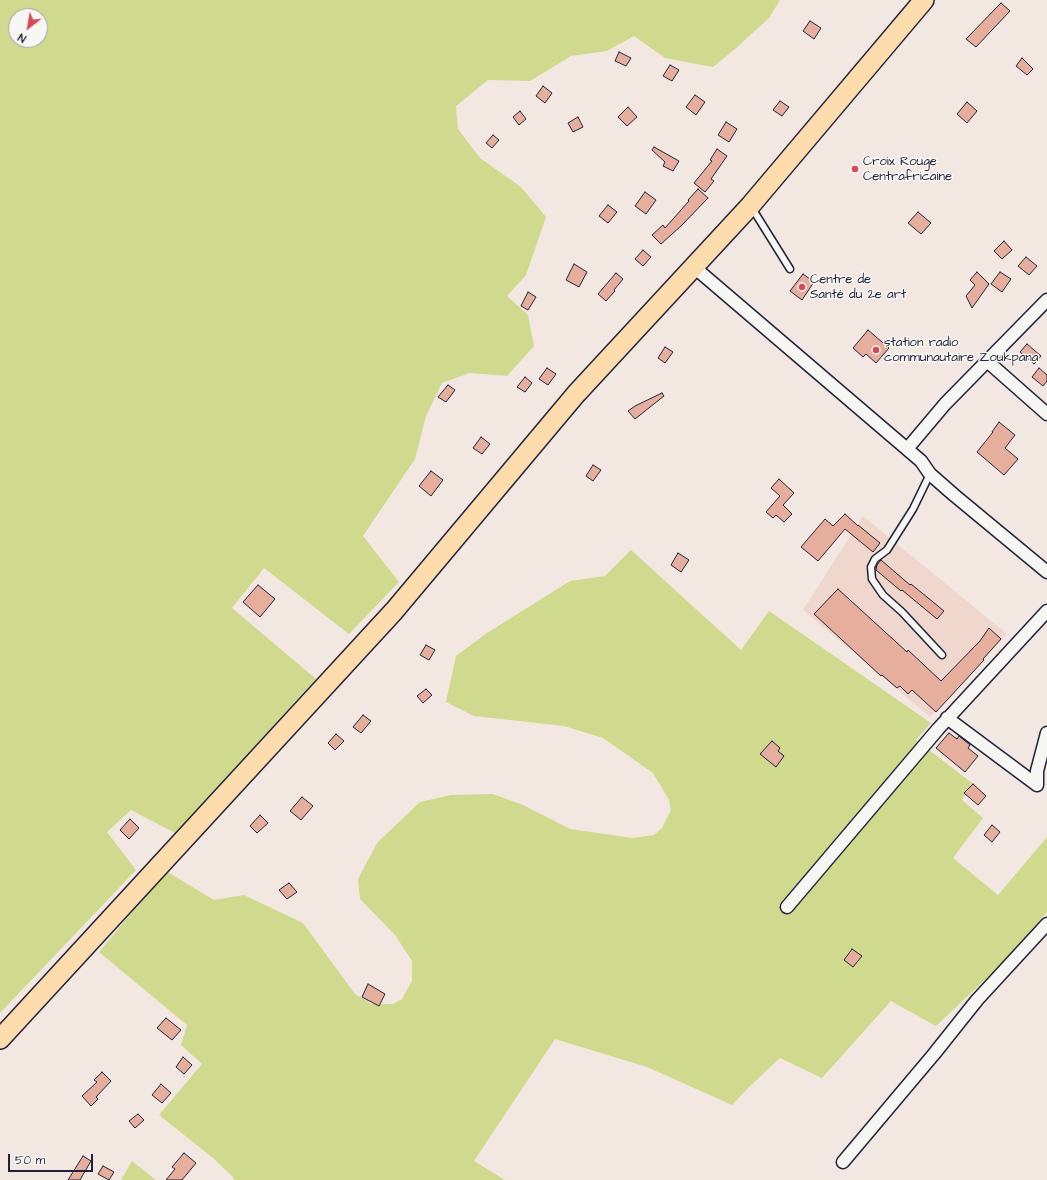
<!DOCTYPE html>
<meta charset="utf-8">
<style>
body{margin:0}
#map{position:relative;width:1047px;height:1180px;overflow:hidden;background:#f3e8e1;font-family:"Architects Daughter",sans-serif}
canvas{display:block}
.north{position:absolute;left:8px;top:8px;width:40px;height:40px;box-sizing:border-box;background:#f6f6f2;border:1px solid #a1a1a9;border-radius:50%;rotate:211deg;font-size:11px;font-weight:700;line-height:16px;text-align:center;color:#22223b}
.north::after{content:'';display:block;margin:auto;width:14px;height:18px;background:#d1495b;clip-path:polygon(50% 0,100% 100%,50% 72%,0 100%)}
.scale{position:absolute;left:8px;top:1154px;width:85px;height:18px;box-sizing:border-box;border:2px solid #22223b;border-top:0;padding-left:5px;font-size:12px;line-height:14px;white-space:nowrap;color:#22223b;-webkit-text-stroke:3px #f6f6f2;paint-order:stroke}
</style>
<div id="map">
<canvas width="1047" height="1180"></canvas>
<div class="north">N</div>
<div class="scale">50 m</div>
</div>
<script>
const ctx = document.querySelector('canvas').getContext('2d');
ctx.lineJoin = 'round';
function fill(path, color) { ctx.fillStyle = color; ctx.fill(path, 'evenodd'); }
const shape = rows => new Path2D(rows.map(r => 'M' + r).join(''));
function stroke(path, color, width, dash) { ctx.strokeStyle = color; ctx.lineWidth = width; ctx.lineCap = dash ? 'butt' : 'round'; ctx.setLineDash(dash || []); ctx.stroke(path); }
function write(font, color, halo, rows, align = 'center') {
  ctx.font = font + ' "Architects Daughter",sans-serif'; ctx.lineWidth = 3; ctx.setLineDash([]); ctx.textBaseline = 'middle'; ctx.strokeStyle = halo; ctx.fillStyle = color; for (const [text, x, y, turn = 0] of rows) {
    ctx.save(); ctx.translate(x, y); ctx.rotate((+turn || 0) * Math.PI / 180); ctx.textAlign = isNaN(turn) ? turn : align; if (halo) ctx.strokeText(text, 0, 0); ctx.fillText(text, 0, 0); ctx.restore();
  }
}
fill(shape([
 [863,516,1007,634,930,717,803,610]
]), '#efd7cd');
fill(shape([
 [0,0,780,0,769,18,735,49,713,67,665,58,634,36,607,51,571,56,530,81,488,80,456,106,458,129,480,158,521,187,546,217,526,275,507,296,528,315,534,346,507,376,470,373,442,383,426,416,415,459,363,536,399,582,349,634,264,568,232,608,316,679,175,833,131,810,107,832,136,870,0,1013],
 [16,16,40,16,40,40,16,40],
 [631,550,741,650,769,611,931,723,916,740,972,783,962,800,983,818,953,858,998,895,1047,837,1047,912,1009,957,936,1026,891,1001,822,1078,780,1058,748,1088,732,1105,647,1067,555,1039,474,1161,505,1180,234,1180,233,1177,213,1158,159,1115,202,1064,181,1045,187,1025,99,952,166,871,214,900,244,895,303,923,355,994,372,1004,393,1004,402,999,412,981,412,961,395,935,360,899,358,879,377,843,420,802,451,795,493,794,523,805,570,829,633,838,654,835,662,828,671,810,669,800,653,773,603,738,564,726,474,716,446,702,456,656,487,633,570,581,605,576],
 [132,1161,156,1180,121,1180]
]), '#cfda8e');
const building = shape([
 [1001,3,1010,11,976,47,966,39,1001,3],
 [810,21,821,28,814,39,803,31,810,21],
 [619,52,631,58,626,66,615,61,619,52],
 [1022,58,1033,69,1027,75,1016,66,1022,58],
 [670,65,679,70,672,81,663,76,670,65],
 [543,86,552,93,545,103,536,96,543,86],
 [695,95,705,102,696,115,686,107,695,95],
 [780,101,789,107,782,116,773,110,780,101],
 [967,102,977,111,967,123,957,114,967,102],
 [628,107,637,117,627,126,618,117,628,107],
 [520,111,526,119,519,125,513,117,520,111],
 [578,117,583,127,573,132,568,123,578,117],
 [726,122,737,129,729,142,718,135,726,122],
 [493,135,499,140,492,148,486,143,493,135],
 [654,147,679,161,673,171,663,166,665,162,652,150,654,147],
 [717,149,727,156,711,179,714,181,705,192,694,183,712,161,710,160,717,149],
 [698,189,708,198,682,225,661,244,652,235,663,225,665,228,689,201,688,200,698,189],
 [645,192,656,200,646,214,635,206,645,192],
 [608,205,617,212,608,223,599,216,608,205],
 [918,212,931,223,921,234,908,223,918,212],
 [1004,241,1012,250,1002,259,994,251,1004,241],
 [643,250,651,257,643,266,635,259,643,250],
 [1026,257,1037,266,1029,275,1018,266,1026,257],
 [574,264,587,272,579,287,566,280,574,264],
 [977,272,989,284,972,308,966,296,975,285,970,280,977,272],
 [1000,272,1011,279,1002,292,991,284,1000,272],
 [616,273,623,279,614,290,615,291,606,301,598,294,616,273],
 [803,274,814,282,802,300,790,291,803,274],
 [528,292,536,297,528,310,521,306,528,292],
 [868,330,889,348,876,363,866,354,863,357,853,348,868,330],
 [1027,344,1041,356,1034,364,1020,352,1027,344],
 [665,347,673,352,665,363,658,358,665,347],
 [547,368,556,374,548,385,539,379,547,368],
 [1039,368,1047,375,1047,381,1043,386,1032,377,1039,368],
 [525,377,532,383,525,392,517,387,525,377],
 [448,385,455,390,446,402,438,397,448,385],
 [662,393,664,396,635,419,628,411,635,406,662,393],
 [999,422,1015,435,1005,448,1018,459,1004,475,977,452,993,432,992,432,999,422],
 [481,437,490,444,482,454,473,448,481,437],
 [593,465,601,470,593,481,586,476,593,465],
 [431,471,443,480,431,496,419,486,431,471],
 [779,479,794,493,783,505,792,514,784,522,776,515,773,518,766,512,780,496,771,488,779,479],
 [845,514,858,526,858,525,880,543,873,552,845,529,818,561,801,547,825,519,833,526,845,514],
 [678,553,689,560,681,572,671,565,678,553],
 [881,560,910,585,911,584,944,611,937,619,902,590,901,591,876,570,877,565,881,560],
 [258,585,275,599,260,617,243,602,258,585],
 [838,589,907,652,908,650,941,681,980,641,989,628,1001,639,983,659,984,660,936,712,912,690,908,694,900,686,897,688,882,675,881,676,814,614,838,589],
 [426,645,435,650,429,660,420,655,426,645],
 [426,689,432,695,423,703,417,696,426,689],
 [363,715,371,721,361,733,353,727,363,715],
 [949,733,957,739,959,736,970,745,968,748,978,756,965,772,936,748,949,733],
 [336,734,344,741,335,750,328,743,336,734],
 [772,741,780,748,778,751,784,756,776,767,760,754,772,741],
 [973,784,986,796,978,805,964,793,973,784],
 [302,797,313,806,301,820,290,811,302,797],
 [260,815,268,823,257,833,250,826,260,815],
 [130,819,139,828,129,839,120,830,130,819],
 [992,825,1000,832,992,842,984,835,992,825],
 [289,883,297,892,287,899,279,890,289,883],
 [852,949,862,956,853,967,844,960,852,949],
 [368,984,385,994,379,1006,362,997,368,984],
 [166,1018,181,1030,172,1040,157,1028,166,1018],
 [183,1057,192,1065,184,1074,176,1067,183,1057],
 [102,1072,111,1081,96,1097,98,1099,91,1106,82,1096,97,1082,94,1080,102,1072],
 [161,1084,171,1093,162,1103,152,1095,161,1084],
 [138,1114,144,1120,135,1128,129,1121,138,1114],
 [184,1153,196,1163,182,1180,166,1180,175,1169,172,1167,184,1153],
 [83,1156,91,1161,80,1180,68,1180,83,1156],
 [103,1166,114,1172,109,1180,98,1174,103,1166]
]);
fill(building, '#e6ae9d');
stroke(building, '#22223b', 1);
const service = shape([
 [752,208,790,269],
 [930,474,913,509,887,550,875,559,871,567,872,579,883,595,902,612,942,655]
]);
const minor = shape([
 [694,267,921,461,930,474,954,495,1047,572],
 [987,361,1047,414],
 [907,449,945,404,1047,300],
 [947,718,1037,785],
 [1037,785,1037,771,1047,733],
 [787,907,938,729,1047,611],
 [843,1162,934,1054,977,1000,1047,924]
]);
const primary = shape([
 [0,1039,394,611,576,394,750,206,924,0]
]);
stroke(service, '#22223b', 9);
stroke(minor, '#22223b', 15);
stroke(primary, '#22223b', 22);
stroke(service, '#f6f6f2', 6);
stroke(minor, '#f6f6f2', 12);
stroke(primary, '#fcdcac', 19);
for (const [x, y, r, color] of [
 [855,169,4,"#d1495b"],
 [802,287,4,"#d1495b"],
 [876,350,4,"#d1495b"]
]) { const dot = new Path2D(); dot.arc(x, y, r, 0, 2 * Math.PI); ctx.fillStyle = color; ctx.fill(dot); stroke(dot, '#f6f6f2', 1.5); }
write('13px', '#22223b', '#f6f6f2', [
 ["Croix Rouge",863,162],
 ["Centrafricaine",863,177],
 ["Centre de",810,280],
 ["Santé du 2e art",810,295],
 ["station radio",884,343],
 ["communautaire Zoukpana",884,358]
], 'left');
</script>
